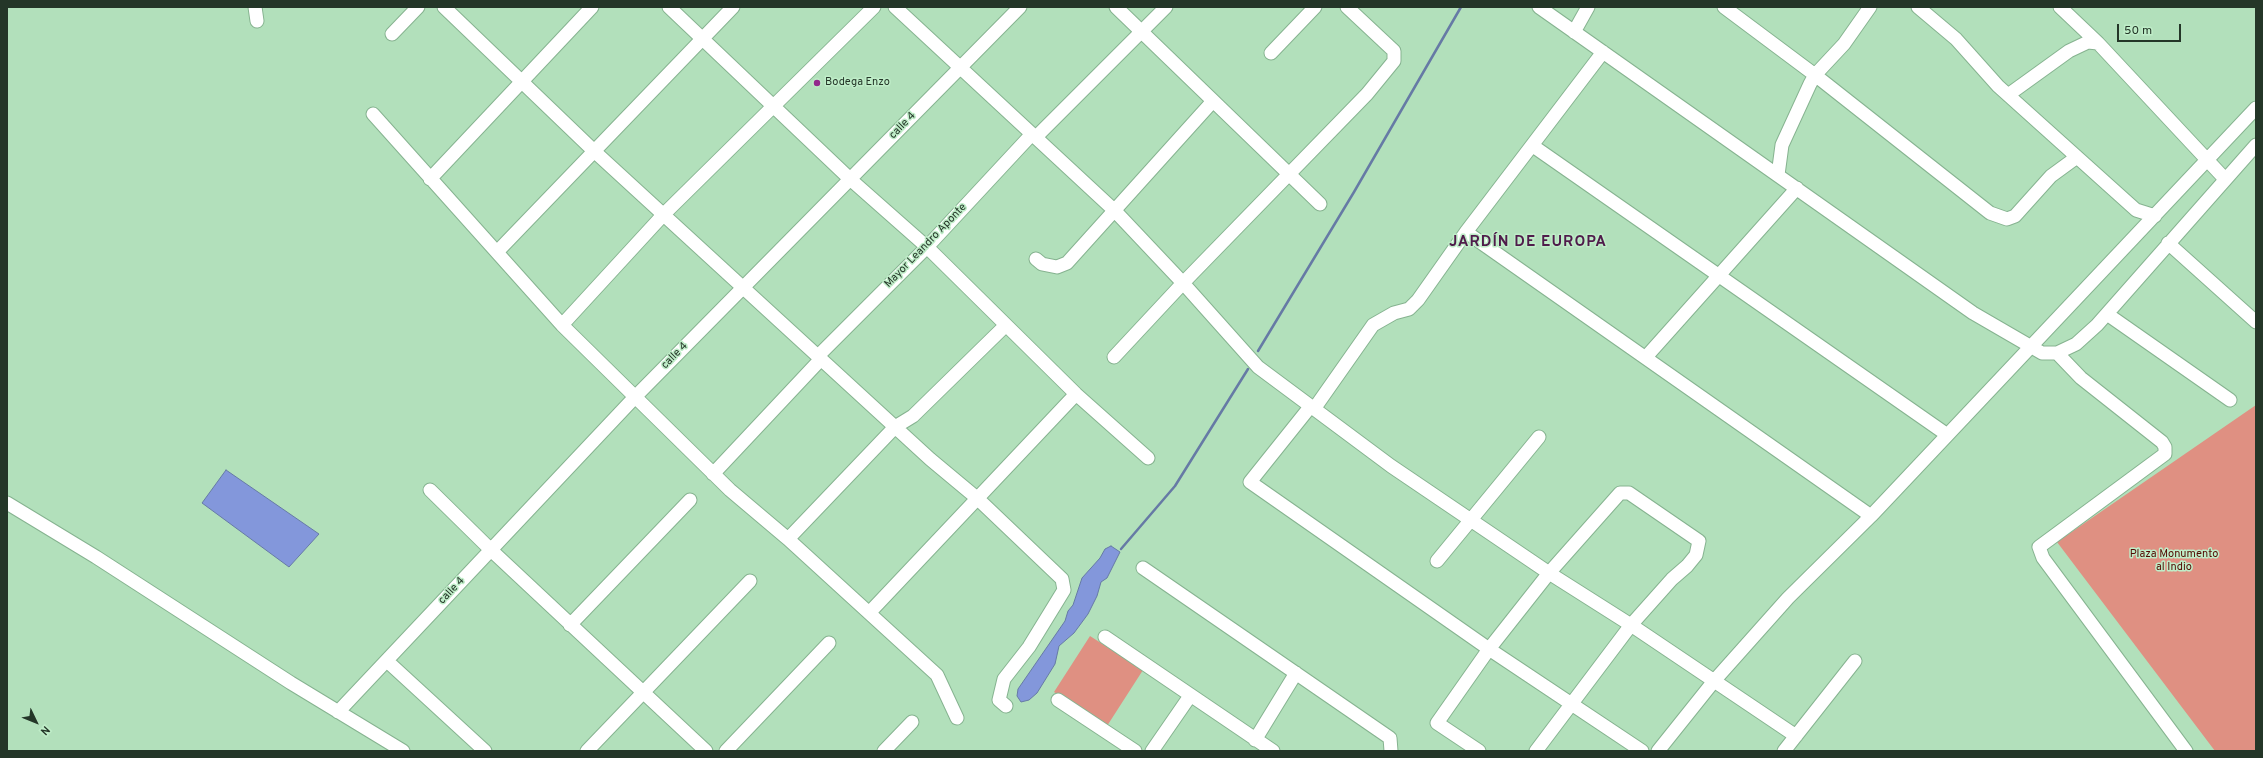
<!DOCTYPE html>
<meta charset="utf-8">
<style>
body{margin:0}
#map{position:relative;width:2263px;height:758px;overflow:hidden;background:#b2e0bb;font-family:Overpass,sans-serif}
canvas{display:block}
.frame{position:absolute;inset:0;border:8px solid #243628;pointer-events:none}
.north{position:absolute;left:16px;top:702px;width:40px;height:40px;-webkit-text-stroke:3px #bfedc8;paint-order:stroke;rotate:133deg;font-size:11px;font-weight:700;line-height:16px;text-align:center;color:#243628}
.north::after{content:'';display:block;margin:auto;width:14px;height:18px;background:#243628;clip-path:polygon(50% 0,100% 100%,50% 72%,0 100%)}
.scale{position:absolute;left:2117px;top:24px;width:64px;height:18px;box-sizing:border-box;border:2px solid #243628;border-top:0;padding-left:5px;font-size:12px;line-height:14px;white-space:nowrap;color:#243628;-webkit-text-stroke:3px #bfedc8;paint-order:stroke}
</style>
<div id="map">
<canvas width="2263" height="758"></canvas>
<div class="frame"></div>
<div class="north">N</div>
<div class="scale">50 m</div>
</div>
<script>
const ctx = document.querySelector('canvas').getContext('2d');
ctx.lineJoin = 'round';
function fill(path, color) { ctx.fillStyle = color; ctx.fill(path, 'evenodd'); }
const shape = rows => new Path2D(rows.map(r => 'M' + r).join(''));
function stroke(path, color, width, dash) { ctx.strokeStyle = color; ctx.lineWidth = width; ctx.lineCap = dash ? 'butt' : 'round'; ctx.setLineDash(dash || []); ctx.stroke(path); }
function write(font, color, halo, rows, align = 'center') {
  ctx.font = font + ' Overpass,sans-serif'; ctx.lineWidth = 3; ctx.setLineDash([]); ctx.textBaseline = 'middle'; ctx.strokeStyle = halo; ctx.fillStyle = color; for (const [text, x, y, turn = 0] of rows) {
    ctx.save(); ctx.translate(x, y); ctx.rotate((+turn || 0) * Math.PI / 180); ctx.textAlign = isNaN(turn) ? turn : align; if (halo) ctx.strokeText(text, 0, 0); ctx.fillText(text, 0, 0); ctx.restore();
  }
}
fill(shape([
 [2256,405,2256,751,2215,751,2057,542],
 [1090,636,1143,670,1107,726,1054,692]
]), '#df9082');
const water = shape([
 [226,470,319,534,289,567,202,503,226,470],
 [1111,546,1120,552,1107,578,1101,582,1097,596,1088,614,1074,633,1059,646,1055,664,1037,693,1029,700,1021,702,1017,696,1018,689,1065,621,1068,611,1073,605,1082,578,1100,558,1105,549,1111,546]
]);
fill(water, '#8397db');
stroke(water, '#667aa5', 1);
stroke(shape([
 [1258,351,1354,192,1461,7],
 [1121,549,1175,486,1248,369]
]), '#667aa5', 2.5);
const minor = shape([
 [255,7,257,21],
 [444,7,594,151,930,459,978,499,1062,579,1064,590,1029,647,1004,679,999,700,1006,706],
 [669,7,850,179,927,247,1076,394,1148,458],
 [895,7,1115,211,1183,283,1258,367,1391,466,1549,573,1631,625,1796,736],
 [1116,7,1320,204],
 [1539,7,1973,313,2042,353,2057,353,2076,344,2097,325,2256,145],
 [1724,7,1815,75,1990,213,2007,219,2015,216,2051,176,2077,157],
 [1918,7,1956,39,1998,86,2136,210,2155,216],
 [2060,7,2098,43],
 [1574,32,1588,7],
 [392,34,418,7],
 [1603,52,1466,232,1871,516],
 [1271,53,1315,7],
 [2008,95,2069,51,2088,42,2098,43,2225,179],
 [373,114,562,325,730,490,788,539,937,675,957,718],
 [1036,137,1166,7],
 [1533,146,1946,434],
 [1778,175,1782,145,1810,84,1815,75,1844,44,1870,7],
 [430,179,592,7],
 [2168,243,2256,322],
 [497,252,733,7],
 [1036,259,1042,264,1057,267,1067,263,1213,101],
 [2107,314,2230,400],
 [562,325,664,214,874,7],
 [2057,353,2081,378,2162,442,2165,447,2165,454,2039,547,2043,558,2186,751],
 [818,356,927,247,1032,134],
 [1114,357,1183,283,1367,94,1394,61,1394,51,1347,7],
 [1646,357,1797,188],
 [1310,407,1250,482,1489,649,1642,751],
 [1314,409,1373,325,1394,313,1409,309,1418,300,1466,232],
 [713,474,821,359],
 [430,490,491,550,706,751],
 [7,503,96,557,291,683,403,751],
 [788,539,895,427,913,416,1005,326],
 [1437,561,1539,437],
 [1143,568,1390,738,1391,751],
 [870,612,1076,394],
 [570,625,690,500],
 [1105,637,1273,751],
 [387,661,485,751],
 [1058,700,1135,751],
 [338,712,635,397,1020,7],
 [1255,740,1296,673],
 [587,751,750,581],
 [726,751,829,643],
 [884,751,912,722],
 [1152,751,1190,696],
 [1479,751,1437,723,1489,649,1549,573,1620,493,1629,493,1699,541,1696,555,1687,566,1672,579,1631,625,1536,751],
 [1658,751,1714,681,1788,598,1871,516,2256,108],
 [1784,751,1855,661]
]);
stroke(minor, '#86b390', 15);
stroke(minor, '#fff', 13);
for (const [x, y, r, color] of [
 [817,83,4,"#93298c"]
]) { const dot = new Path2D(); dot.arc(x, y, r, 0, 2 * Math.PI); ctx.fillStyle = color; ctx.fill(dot); stroke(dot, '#bfedc8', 1.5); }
write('11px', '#243628', '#bfedc8', [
 ["Bodega Enzo",825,83]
], 'left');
write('11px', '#243628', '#bfedc8', [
 ["calle 4",903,126,-46],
 ["Mayor Leandro Aponte",926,246,-46],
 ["calle 4",675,356,-45],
 ["calle 4",452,591,-47]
]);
write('11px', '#540b03', '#bfedc8', [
 ["Plaza Monumento",2174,555],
 ["al Indio",2174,568]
]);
ctx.letterSpacing = '1px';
write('bold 15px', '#4f1c4b', '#bfedc8', [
 ["JARDÍN DE EUROPA",1528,243]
]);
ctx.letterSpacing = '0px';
</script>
